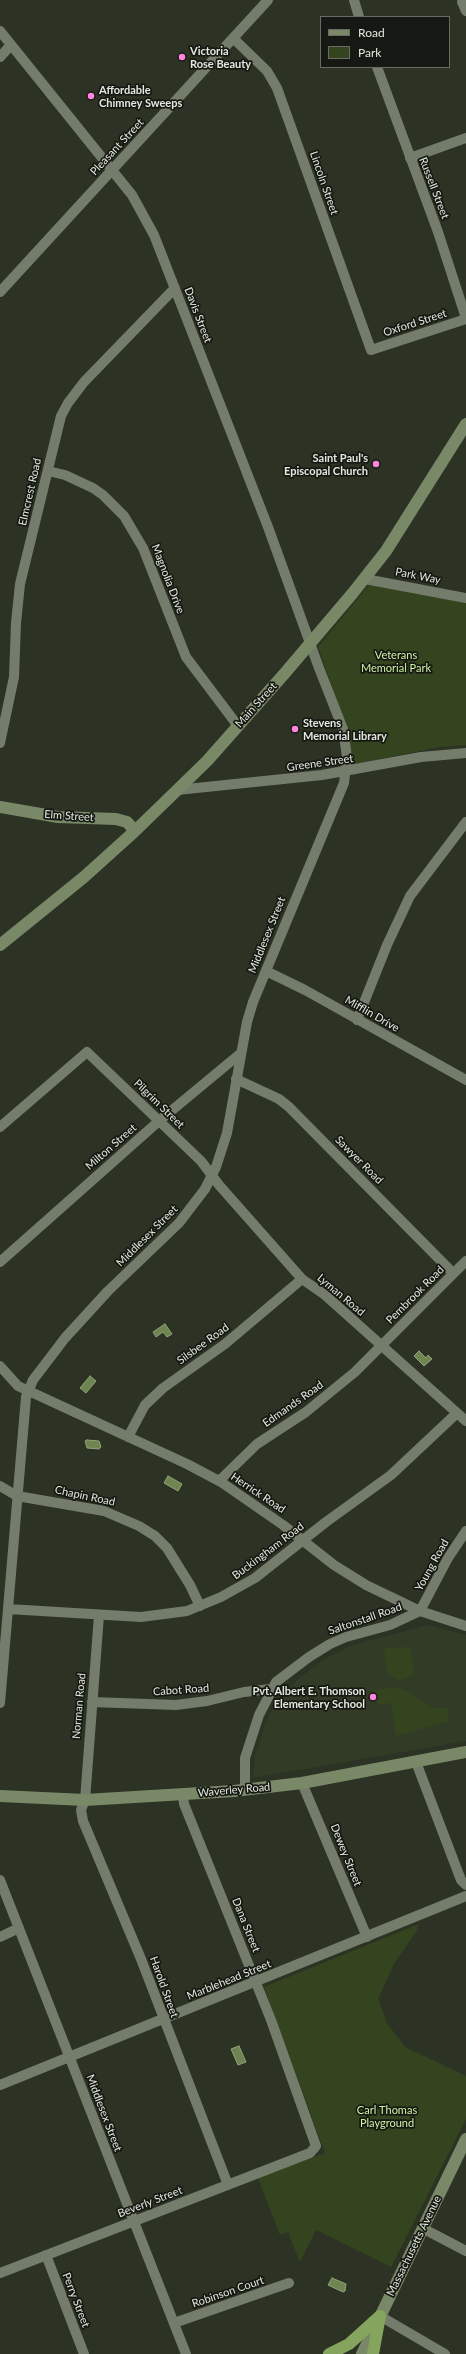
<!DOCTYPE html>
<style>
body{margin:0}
#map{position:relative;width:466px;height:2354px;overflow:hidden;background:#2c3324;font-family:Lato,sans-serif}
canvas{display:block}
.legend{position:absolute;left:320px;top:16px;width:130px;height:52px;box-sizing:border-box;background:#161913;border:1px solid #686c64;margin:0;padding:5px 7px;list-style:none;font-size:12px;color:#e3e8de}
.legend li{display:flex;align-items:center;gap:8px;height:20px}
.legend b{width:20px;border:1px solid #686c64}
</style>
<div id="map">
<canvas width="466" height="2354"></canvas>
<ul class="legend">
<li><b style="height:5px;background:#798967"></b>Road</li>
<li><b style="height:11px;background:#34441e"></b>Park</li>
</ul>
</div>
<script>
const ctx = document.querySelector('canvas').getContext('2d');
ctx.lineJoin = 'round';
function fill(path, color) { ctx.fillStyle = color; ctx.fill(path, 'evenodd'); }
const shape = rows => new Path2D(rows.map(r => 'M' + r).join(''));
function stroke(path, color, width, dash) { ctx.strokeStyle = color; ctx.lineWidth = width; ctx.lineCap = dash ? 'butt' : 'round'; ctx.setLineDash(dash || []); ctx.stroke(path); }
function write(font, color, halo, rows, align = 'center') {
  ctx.font = font + ' Lato,sans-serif'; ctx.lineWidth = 3.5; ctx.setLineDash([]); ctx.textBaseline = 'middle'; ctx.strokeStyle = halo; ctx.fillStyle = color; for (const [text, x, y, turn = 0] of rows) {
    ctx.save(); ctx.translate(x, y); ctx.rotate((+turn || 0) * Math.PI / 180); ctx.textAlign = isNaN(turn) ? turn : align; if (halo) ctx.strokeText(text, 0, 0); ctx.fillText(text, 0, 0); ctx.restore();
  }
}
fill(shape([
 [428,1625,466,1635,466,1741,253,1778,255,1755,265,1724,275,1704,297,1680,323,1660,352,1645]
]), '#313b26');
fill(shape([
 [372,584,466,603,466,745,440,747,354,764,346,727,318,647,368,586],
 [403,1647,411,1648,414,1675,399,1680,394,1678,386,1669,384,1654,385,1648],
 [397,1687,407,1691,433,1708,447,1708,449,1721,396,1736,391,1703,377,1705,378,1697,373,1690],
 [419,1924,416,1932,395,1962,378,1999,387,2023,405,2047,466,2076,466,2119,391,2267,316,2230,300,2262,288,2232,280,2235,258,2178,325,2153,264,1987]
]), '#34441e');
const water = shape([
 [165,1324,172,1334,167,1337,163,1332,156,1337,153,1332,165,1324],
 [419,1351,426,1358,428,1355,432,1359,424,1366,414,1356,419,1351],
 [90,1376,96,1381,86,1393,80,1388,90,1376],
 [87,1440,99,1441,101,1447,99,1449,87,1448,85,1441,87,1440],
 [168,1476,182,1484,178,1491,164,1483,168,1476],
 [239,2046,246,2062,238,2065,231,2049,239,2046],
 [332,2278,346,2284,345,2291,343,2292,328,2285,332,2278]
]);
fill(water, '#6e8551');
stroke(water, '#91a37b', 1);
stroke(shape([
 [354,0,359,17],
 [462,2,466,11],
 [0,31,132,195,154,235,268,527,319,668,343,729,347,757,344,783,253,1002,247,1022,227,1133,216,1167,205,1189,179,1223,108,1291,65,1338,33,1380,26,1397,0,1703],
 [233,38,267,71,277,88,371,350,466,319],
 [0,57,11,45],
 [377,67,438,232,466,318],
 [410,158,466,138],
 [0,292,268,0],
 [48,471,65,475,93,488,103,495,124,516,143,548,186,657,238,726],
 [365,579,466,598],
 [0,743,14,677,16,623,20,584,61,416,68,403,84,382,175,288],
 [177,790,322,775,421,757,466,753],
 [266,971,305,990,466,1080],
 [357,1020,387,945,410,896,466,822],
 [236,1079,279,1099,289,1107,453,1273],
 [0,1127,87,1052,201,1161,219,1185,302,1279,325,1295,466,1421],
 [0,1262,159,1121,241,1053],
 [0,1366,18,1386,187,1464,221,1482,283,1525,334,1565,366,1585,420,1611,466,1626],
 [128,1437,145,1405,163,1388,225,1344,302,1279],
 [219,1481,257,1444,306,1412,355,1372,466,1261],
 [0,1486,17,1496,104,1511,139,1526,155,1536,167,1548,190,1585,200,1606],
 [8,1609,141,1617,187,1611,221,1597,255,1578,326,1522,391,1475,457,1413],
 [99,1615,85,1800,81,1810,83,1821,141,1959,228,2185],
 [92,1702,176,1705,207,1701,244,1692,271,1689],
 [416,1762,461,1880,466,1885],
 [302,1783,367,1937],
 [245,1790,245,1758,259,1715,276,1682,309,1657,330,1644,346,1637,390,1625,420,1611,448,1558,466,1531],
 [0,1880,186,2354],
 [0,1937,19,1928],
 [0,2085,466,1896],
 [422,2228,466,2251],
 [46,2255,84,2354],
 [0,2273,310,2153,316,2146,271,2020,184,1804,183,1795],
 [380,2316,445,2354],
 [174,2323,289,2283]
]), '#747d6b', 10);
stroke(shape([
 [0,807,58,817,116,819,127,822,135,831],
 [0,945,84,877,135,831,207,761,285,673,352,594,386,551,466,424],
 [0,1796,85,1800,234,1791,302,1783,466,1752],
 [362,2354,466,2139]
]), '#798967', 12);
stroke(shape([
 [329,2354,349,2344,380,2316],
 [373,2354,380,2316]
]), '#85a45d', 12);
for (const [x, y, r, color] of [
 [182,57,4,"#ff85df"],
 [91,96,4,"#ff85df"],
 [376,464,4,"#ff85df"],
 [295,729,4,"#ff85df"],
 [373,1697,4,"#ff85df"]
]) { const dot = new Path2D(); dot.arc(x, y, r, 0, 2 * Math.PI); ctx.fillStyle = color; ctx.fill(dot); stroke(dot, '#161913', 1.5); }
write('bold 11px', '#e3e8de', '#161913', [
 ["Victoria",190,51],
 ["Rose Beauty",190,64],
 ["Affordable",99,90],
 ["Chimney Sweeps",99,103],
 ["Saint Paul's",368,458,"right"],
 ["Episcopal Church",368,471,"right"],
 ["Stevens",303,723],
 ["Memorial Library",303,736],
 ["Pvt. Albert E. Thomson",365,1691,"right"],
 ["Elementary School",365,1704,"right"]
], 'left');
write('11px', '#e3e8de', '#161913', [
 ["Pleasant Street",117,147,-47],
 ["Lincoln Street",324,183,71],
 ["Russell Street",434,188,69],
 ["Davis Street",198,315,69],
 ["Oxford Street",415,323,-18],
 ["Elmcrest Road",30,492,-77],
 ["Park Way",418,576,11],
 ["Magnolia Drive",168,579,69],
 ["Main Street",256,705,-48],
 ["Greene Street",320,763,-8],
 ["Elm Street",69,816,4],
 ["Middlesex Street",267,935,-68],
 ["Mifflin Drive",372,1014,30],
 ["Pilgrim Street",159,1104,44],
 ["Milton Street",111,1147,-41],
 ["Sawyer Road",359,1160,45],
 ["Middlesex Street",147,1236,-45],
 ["Lyman Road",341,1295,40],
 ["Pembrook Road",415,1295,-45],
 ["Silsbee Road",203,1344,-36],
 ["Edmands Road",293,1404,-35],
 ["Herrick Road",258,1493,34],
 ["Chapin Road",85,1496,12],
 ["Buckingham Road",268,1551,-37],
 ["Young Road",432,1565,-61],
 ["Saltonstall Road",365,1619,-19],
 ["Cabot Road",181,1690,-4],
 ["Norman Road",79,1706,-85],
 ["Waverley Road",234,1790,-5],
 ["Dewey Street",346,1855,68],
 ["Dana Street",246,1925,68],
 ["Marblehead Street",229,1980,-22],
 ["Harold Street",164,1987,70],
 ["Middlesex Street",104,2113,69],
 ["Beverly Street",150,2202,-21],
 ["Massachusetts Avenue",414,2246,-64],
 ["Robinson Court",228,2292,-19],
 ["Perry Street",76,2300,69]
]);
write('11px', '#cff2a3', '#161913', [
 ["Veterans",396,655],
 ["Memorial Park",396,668],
 ["Carl Thomas",387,2110],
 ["Playground",387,2123]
]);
</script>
